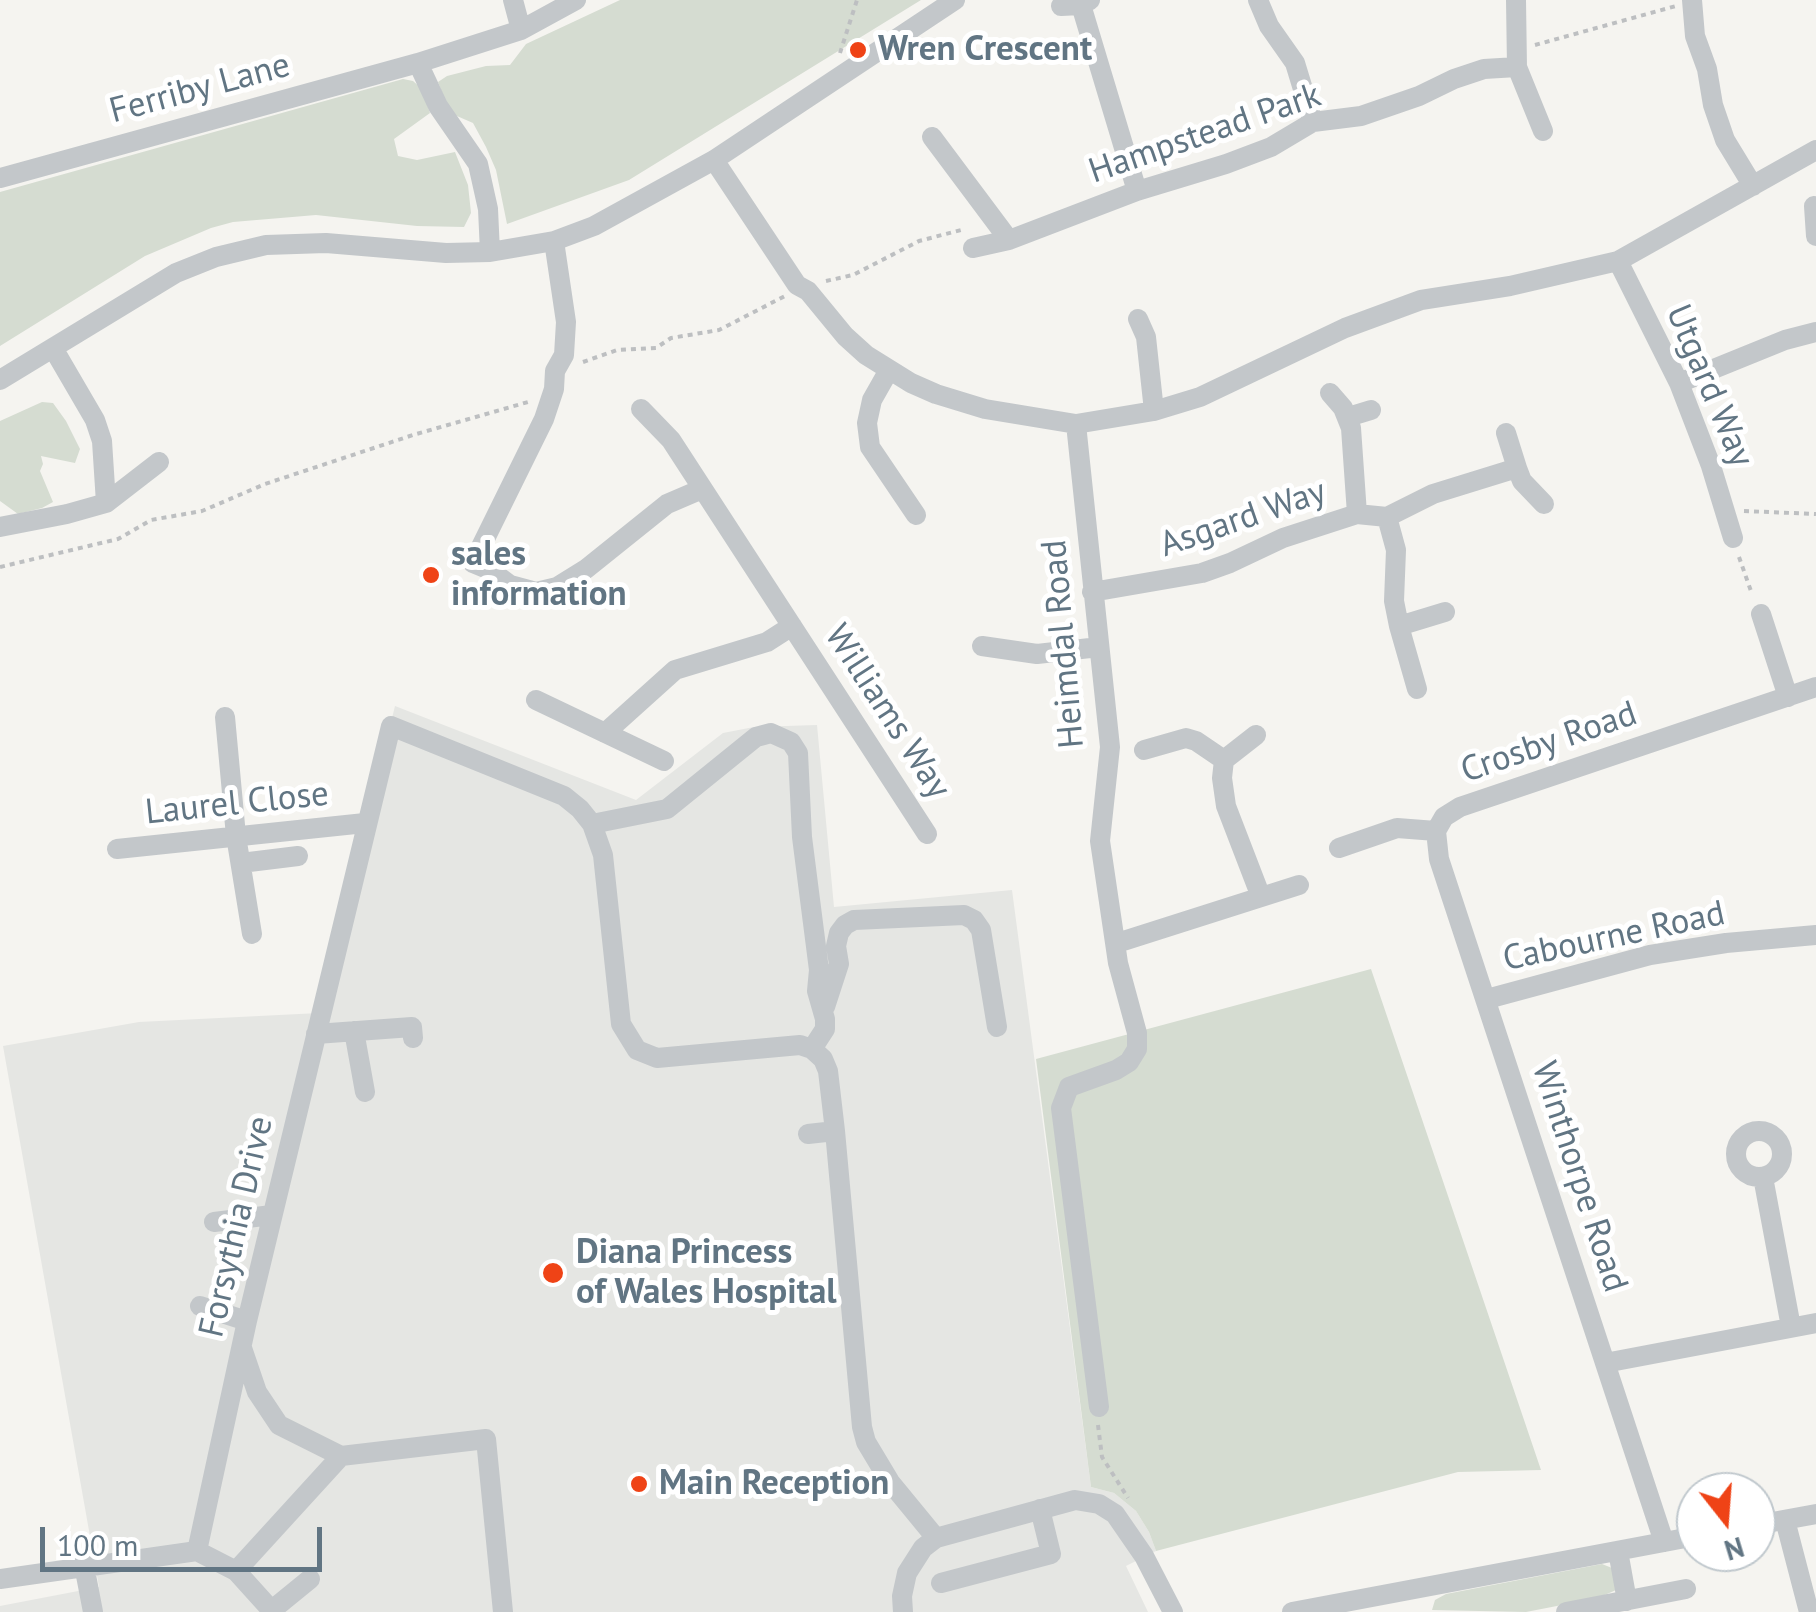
<!DOCTYPE html>
<style>
body{margin:0}
#map{position:relative;width:1816px;height:1612px;overflow:hidden;background:#f5f4f0;font-family:"PT Sans",sans-serif}
canvas{display:block}
.north{position:absolute;left:1676px;top:1472px;width:100px;height:100px;box-sizing:border-box;background:#fff;border:2px solid #c0c8cd;border-radius:50%;rotate:163deg;font-size:28px;font-weight:700;line-height:40px;text-align:center;color:#617583}
.north::after{content:'';display:block;margin:auto;width:35px;height:45px;background:#ef4316;clip-path:polygon(50% 0,100% 100%,50% 72%,0 100%)}
.scale{position:absolute;left:40px;top:1527px;width:282px;height:45px;box-sizing:border-box;border:5px solid #617583;border-top:0;padding-left:12px;font-size:30px;line-height:35px;white-space:nowrap;color:#617583;-webkit-text-stroke:8px #fff;paint-order:stroke}
</style>
<div id="map">
<canvas width="1816" height="1612"></canvas>
<div class="north">N</div>
<div class="scale">100 m</div>
</div>
<script>
const ctx = document.querySelector('canvas').getContext('2d');
ctx.lineJoin = 'round';
function fill(path, color) { ctx.fillStyle = color; ctx.fill(path, 'evenodd'); }
const shape = rows => new Path2D(rows.map(r => 'M' + r).join(''));
function stroke(path, color, width, dash) { ctx.strokeStyle = color; ctx.lineWidth = width; ctx.lineCap = dash ? 'butt' : 'round'; ctx.setLineDash(dash || []); ctx.stroke(path); }
function write(font, color, halo, rows, align = 'center') {
  ctx.font = font + ' "PT Sans",sans-serif'; ctx.lineWidth = 10; ctx.setLineDash([]); ctx.textBaseline = 'middle'; ctx.strokeStyle = halo; ctx.fillStyle = color; for (const [text, x, y, turn = 0] of rows) {
    ctx.save(); ctx.translate(x, y); ctx.rotate((+turn || 0) * Math.PI / 180); ctx.textAlign = isNaN(turn) ? turn : align; if (halo) ctx.strokeText(text, 0, 0); ctx.fillText(text, 0, 0); ctx.restore();
  }
}
fill(shape([
 [395,706,636,800,723,733,754,727,817,725,834,907,1012,890,1091,1487,1114,1493,1136,1511,1149,1532,1156,1551,1126,1566,1148,1612,0,1612,0,1606,99,1587,3,1046,139,1022,319,1013]
]), '#e5e6e3');
fill(shape([
 [620,0,921,0,629,180,507,224,496,170,486,147,473,123,450,113,438,82,447,76,486,66,510,65,526,44],
 [403,79,413,81,421,88,430,113,394,139,398,156,417,160,455,152,468,185,471,213,464,227,417,226,316,215,233,222,211,228,145,256,0,346,0,192],
 [42,402,53,403,66,421,80,449,75,463,41,456,43,464,40,471,53,502,42,508,18,514,0,501,0,421],
 [1371,969,1541,1470,1458,1472,1156,1551,1149,1532,1136,1511,1114,1493,1091,1487,1036,1059],
 [1602,1564,1612,1568,1616,1590,1598,1598,1526,1612,1432,1610,1435,1600,1446,1594]
]), '#d5dcd1');
stroke(shape([
 [1535,45,1676,6],
 [840,53,857,0],
 [826,281,853,275,919,241,965,229],
 [583,362,617,350,656,348,671,338,719,330,785,296],
 [1744,511,1816,514],
 [1739,557,1752,594],
 [0,567,118,539,151,520,202,511,265,484,413,435,528,402],
 [1098,1425,1102,1457,1128,1498]
]), '#bdbfc1', 4, [5, 5]);
stroke(shape([
 [513,0,521,30],
 [1258,0,1269,26,1295,63,1313,122],
 [1516,0,1517,67,1543,131],
 [1692,0,1695,36,1707,69,1713,105,1725,140,1753,186],
 [1081,5,1137,191],
 [1061,6,1081,5,1090,0],
 [418,63,438,106,478,164,488,209,490,252],
 [932,137,1009,240],
 [714,160,797,285,808,291,845,336,866,355,911,383,936,394,985,409,1076,424,1154,411,1200,397,1345,328,1421,300,1510,286,1618,261,1816,150],
 [0,178,418,63,521,30,576,0],
 [1814,206,1816,236],
 [554,241,566,322,564,355,555,371,554,389,544,419,473,563,490,570,510,585,536,592,557,587,586,569,667,504,702,489],
 [973,248,1009,240,1137,191,1226,164,1271,147,1313,122,1361,116,1419,96,1454,79,1484,69,1517,67],
 [1618,261,1679,383,1711,466,1733,538],
 [1138,319,1146,337,1154,411],
 [53,348,95,420,102,441,106,503],
 [889,370,872,400,867,423,870,447,916,515],
 [0,380,176,273,216,257,266,245,326,243,446,253,490,252,554,241,594,226,714,160,955,0],
 [1679,383,1785,340,1816,332],
 [1330,393,1343,408,1351,428,1357,514],
 [641,409,671,440,927,834],
 [1348,417,1371,410],
 [1076,424,1110,747,1100,841,1118,963,1137,1033,1137,1049,1129,1062,1116,1070,1069,1087,1061,1108,1099,1407],
 [1517,468,1522,481,1544,504],
 [1387,517,1433,494,1517,468,1506,433],
 [0,527,67,514,106,503,159,462],
 [1092,592,1202,573,1230,563,1283,538,1357,514,1387,517,1396,550,1394,601,1399,626,1445,612],
 [1761,614,1788,697],
 [1399,626,1417,689],
 [982,646,1037,654,1099,647],
 [536,700,664,761],
 [225,717,236,836,252,934],
 [605,733,675,670,767,642,792,626],
 [1256,735,1224,760,1222,778,1226,806,1261,897],
 [1144,750,1186,738,1196,741,1224,760],
 [592,824,667,809,756,737,771,733,791,742,798,753,802,837,819,970,817,991,825,1019,825,1029,812,1049],
 [1436,831,1439,859,1664,1542],
 [1339,848,1397,828,1436,831,1444,817,1460,807,1816,687],
 [117,849,365,823],
 [241,863,298,856],
 [1117,943,1299,885],
 [1487,999,1650,955,1726,943,1816,935],
 [825,1007,839,964,836,946,839,933,845,925,854,920,964,915,974,920,981,930,997,1027],
 [354,1031,365,1092],
 [316,1034,412,1027,413,1038],
 '1736 1154a23 23 0 1 1 46 0a23 23 0 1 1-46 0Z',
 [808,1134,835,1131],
 [1763,1177,1791,1327],
 [214,1222,272,1215],
 [200,1306,247,1321],
 [242,1348,257,1392,279,1425,341,1456,486,1439,503,1612],
 [1605,1363,1816,1323],
 [1785,1520,1809,1612],
 [1756,1525,1816,1514],
 [197,1551,247,1321,391,726,564,796,580,809,592,824,603,855,621,1024,637,1050,657,1058,800,1045,812,1049,823,1059,828,1071,835,1131,862,1427,866,1442,890,1482,936,1538],
 [197,1551,236,1571,273,1612],
 [1618,1551,1627,1601],
 [84,1565,93,1612],
 [236,1571,341,1456],
 [0,1579,197,1551],
 [941,1583,1051,1554,1040,1509],
 [272,1610,310,1579],
 [903,1612,902,1596,907,1573,923,1548,936,1538,1075,1500,1099,1504,1115,1514,1144,1556,1173,1612],
 [1292,1612,1696,1536],
 [1566,1612,1686,1589]
]), '#c3c7ca', 20);
for (const [x, y, r, color] of [
 [858,50,10,"#ef4316"],
 [431,575,10,"#ef4316"],
 [553,1273,12,"#ef4316"],
 [639,1484,10,"#ef4316"]
]) { const dot = new Path2D(); dot.arc(x, y, r, 0, 2 * Math.PI); ctx.fillStyle = color; ctx.fill(dot); stroke(dot, '#fff', 4); }
write('bold 35px', '#617583', '#fff', [
 ["Wren Crescent",878,50],
 ["sales",451,555],
 ["information",451,595],
 ["Diana Princess",576,1253],
 ["of Wales Hospital",576,1293],
 ["Main Reception",659,1484]
], 'left');
write('35px', '#617583', '#fff', [
 ["Ferriby Lane",200,89,-15],
 ["Hampstead Park",1205,134,-19],
 ["Utgard Way",1709,386,67],
 ["Asgard Way",1243,519,-19],
 ["Heimdal Road",1064,644,-95],
 ["Williams Way",887,712,57],
 ["Crosby Road",1549,743,-19],
 ["Laurel Close",237,804,-6],
 ["Cabourne Road",1614,937,-12],
 ["Winthorpe Road",1579,1177,72],
 ["Forsythia Drive",237,1227,-77]
]);
</script>
